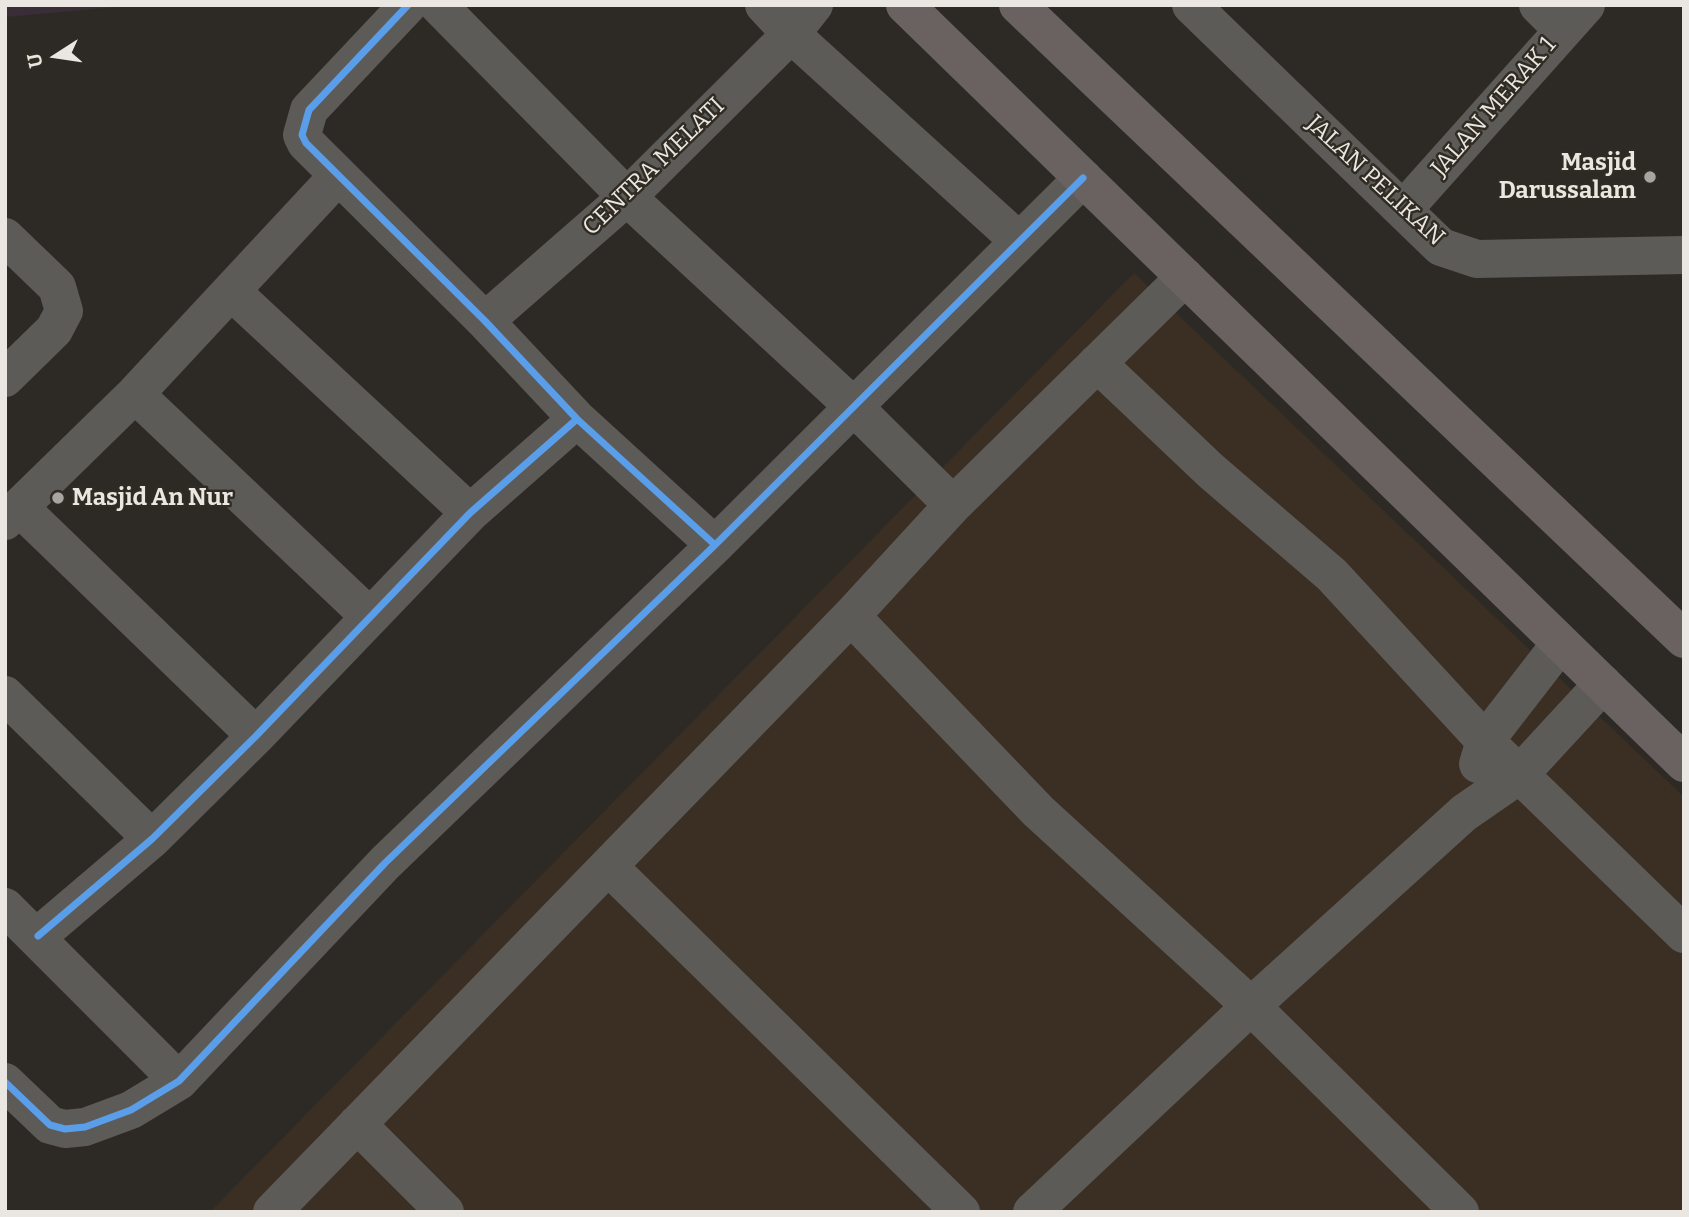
<!DOCTYPE html>
<style>
body{margin:0}
#map{position:relative;width:1689px;height:1217px;overflow:hidden;background:#2d2a26;font-family:Bitter,serif}
canvas{display:block}
.frame{position:absolute;inset:0;border:7px solid #eae7e2;pointer-events:none}
.north{position:absolute;left:21px;top:21px;width:70px;height:70px;-webkit-text-stroke:5px #302b23;paint-order:stroke;rotate:258deg;font-size:19px;font-weight:700;line-height:28px;text-align:center;color:#eae7e2}
.north::after{content:'';display:block;margin:auto;width:24px;height:32px;background:#eae7e2;clip-path:polygon(50% 0,100% 100%,50% 72%,0 100%)}
</style>
<div id="map">
<canvas width="1689" height="1217"></canvas>
<div class="frame"></div>
<div class="north">U</div>
</div>
<script>
const ctx = document.querySelector('canvas').getContext('2d');
ctx.lineJoin = 'round';
function fill(path, color) { ctx.fillStyle = color; ctx.fill(path, 'evenodd'); }
const shape = rows => new Path2D(rows.map(r => 'M' + r).join(''));
function stroke(path, color, width, dash) { ctx.strokeStyle = color; ctx.lineWidth = width; ctx.lineCap = dash ? 'butt' : 'round'; ctx.setLineDash(dash || []); ctx.stroke(path); }
function write(font, color, halo, rows, align = 'center') {
  ctx.font = font + ' Bitter,serif'; ctx.lineWidth = 5; ctx.setLineDash([]); ctx.textBaseline = 'middle'; ctx.strokeStyle = halo; ctx.fillStyle = color; for (const [text, x, y, turn = 0] of rows) {
    ctx.save(); ctx.translate(x, y); ctx.rotate((+turn || 0) * Math.PI / 180); ctx.textAlign = isNaN(turn) ? turn : align; if (halo) ctx.strokeText(text, 0, 0); ctx.fillText(text, 0, 0); ctx.restore();
  }
}
fill(shape([
 [5,5,140,5,5,17]
]), '#392d38');
fill(shape([
 [1134,273,1684,797,1684,1212,210,1212]
]), '#3b2f23');
stroke(shape([
 [408,5,309,110,302,135,306,143,485,321,577,419,715,545],
 [438,5,627,197,853,406,953,505],
 [764,5,791,34,1019,241],
 [1191,5,1441,247,1477,259,1684,255],
 [1538,5,1562,29],
 [1403,210,1586,5],
 [5,237,57,287,64,311,54,330,5,378],
 [231,291,470,513],
 [485,321,627,197,791,34,814,5],
 [1097,363,1211,471,1332,575,1485,741,1684,934],
 [135,394,369,616],
 [19,507,256,736],
 [5,521,135,394,337,177],
 [851,616,1038,811,1251,1006,1460,1212],
 [5,695,152,839],
 [1478,764,1485,741,1560,644],
 [608,866,961,1212],
 [5,907,179,1081],
 [38,936,152,839,256,736,470,513,577,419],
 [5,1082,50,1125,65,1129,85,1127,131,1110,179,1081,385,863,715,545,1083,178],
 [357,1124,445,1212],
 [272,1212,851,616,953,505,1185,277],
 [1032,1212,1251,1006,1464,813,1519,775,1603,684]
]), '#5d5b58', 38);
stroke(shape([
 [905,5,1684,763],
 [1018,5,1684,639]
]), '#6a6260', 38);
stroke(shape([
 [408,5,309,110,302,135,306,143,485,321,577,419,715,545],
 [38,936,152,839,256,736,470,513,577,419],
 [5,1082,50,1125,65,1129,85,1127,131,1110,179,1081,385,863,715,545,1083,178]
]), '#5a9eea', 7);
for (const [x, y, r, color] of [
 [1650,177,7,"#a8a5a0"],
 [58,498,7,"#a8a5a0"]
]) { const dot = new Path2D(); dot.arc(x, y, r, 0, 2 * Math.PI); ctx.fillStyle = color; ctx.fill(dot); stroke(dot, '#302b23', 2.5); }
write('24px', '#eae7e2', '#302b23', [
 ["JALAN MERAK 1",1494,107,-49],
 ["CENTRA MELATI",654,167,-44],
 ["JALAN PELIKAN",1375,181,43]
]);
write('bold 24px', '#eae7e2', '#302b23', [
 ["Masjid",1636,163],
 ["Darussalam",1636,191],
 ["Masjid An Nur",72,498,"left"]
], 'right');
</script>
